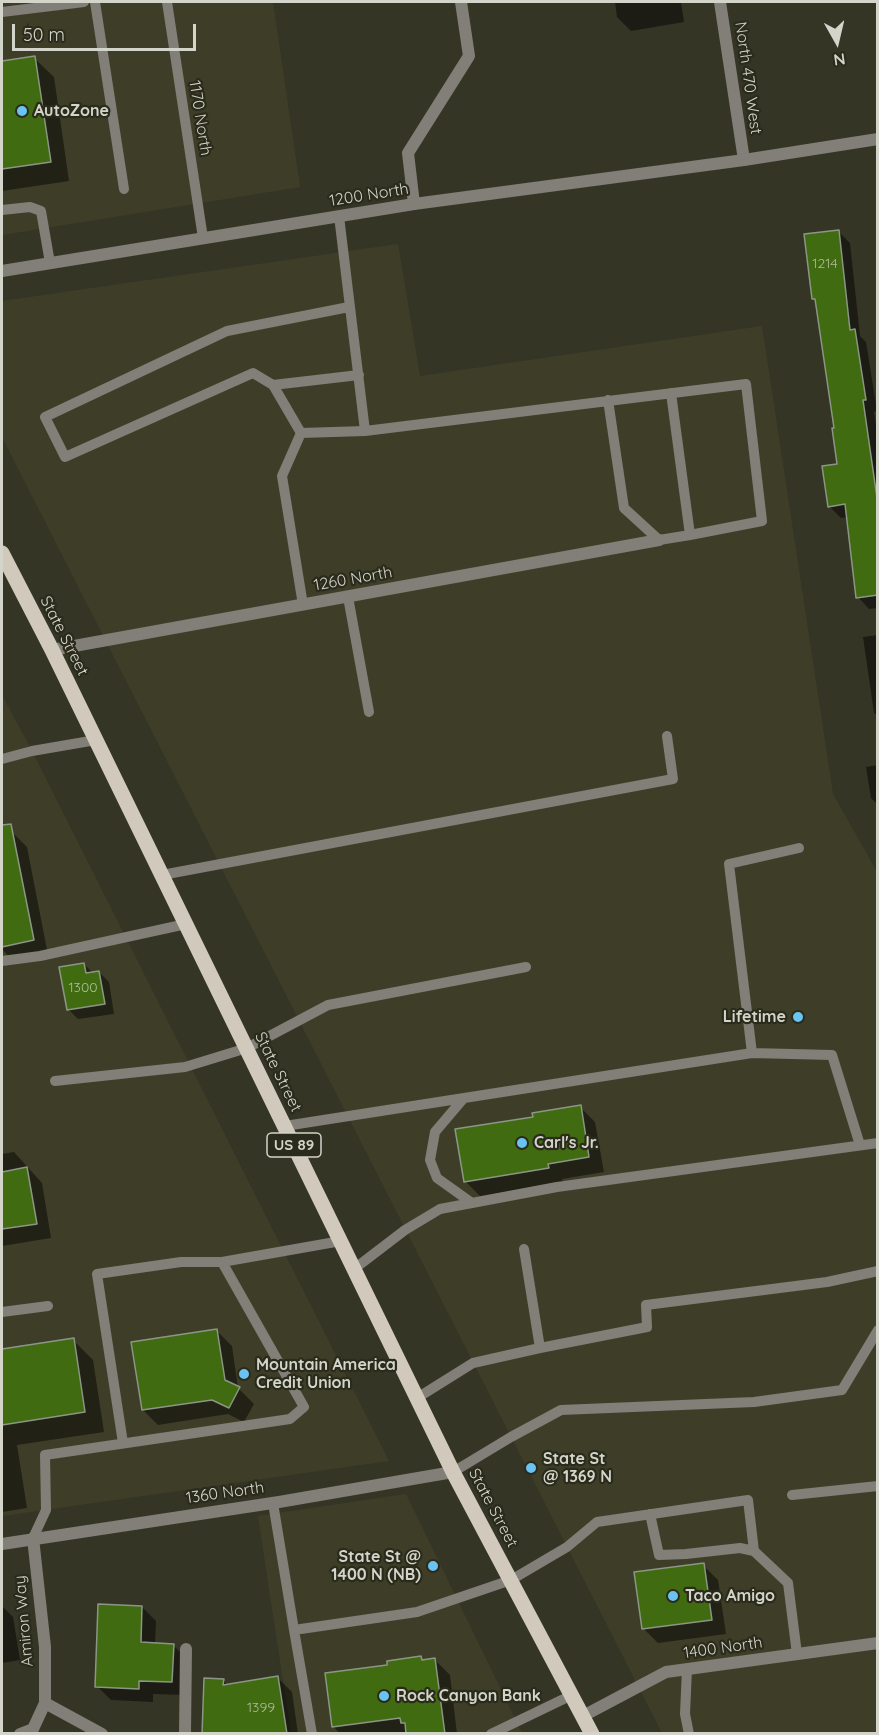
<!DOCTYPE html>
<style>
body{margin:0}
#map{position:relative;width:879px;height:1735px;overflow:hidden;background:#353526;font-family:Quicksand,sans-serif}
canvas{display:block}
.frame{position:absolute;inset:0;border:3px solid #d3d4ca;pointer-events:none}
.north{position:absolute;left:807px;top:12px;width:60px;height:60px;-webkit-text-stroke:4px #2b2b1c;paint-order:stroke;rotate:172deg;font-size:16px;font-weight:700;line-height:24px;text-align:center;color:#d3d4ca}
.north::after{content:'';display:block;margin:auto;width:21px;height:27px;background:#d3d4ca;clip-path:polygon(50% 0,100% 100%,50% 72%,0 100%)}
.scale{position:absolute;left:12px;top:24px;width:184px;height:27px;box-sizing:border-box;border:3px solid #d3d4ca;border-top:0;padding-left:8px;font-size:18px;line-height:21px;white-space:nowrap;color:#d3d4ca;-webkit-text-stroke:4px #2b2b1c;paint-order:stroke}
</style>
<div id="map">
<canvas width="879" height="1735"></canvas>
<div class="frame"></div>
<div class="north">N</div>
<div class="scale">50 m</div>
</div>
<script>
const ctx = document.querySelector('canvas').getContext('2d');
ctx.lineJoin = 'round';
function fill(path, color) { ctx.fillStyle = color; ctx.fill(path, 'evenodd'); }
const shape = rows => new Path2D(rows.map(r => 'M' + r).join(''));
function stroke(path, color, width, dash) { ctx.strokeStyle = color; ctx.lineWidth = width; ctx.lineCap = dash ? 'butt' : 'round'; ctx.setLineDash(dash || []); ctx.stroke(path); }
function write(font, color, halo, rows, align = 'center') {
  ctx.font = font + ' Quicksand,sans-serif'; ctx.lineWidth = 4.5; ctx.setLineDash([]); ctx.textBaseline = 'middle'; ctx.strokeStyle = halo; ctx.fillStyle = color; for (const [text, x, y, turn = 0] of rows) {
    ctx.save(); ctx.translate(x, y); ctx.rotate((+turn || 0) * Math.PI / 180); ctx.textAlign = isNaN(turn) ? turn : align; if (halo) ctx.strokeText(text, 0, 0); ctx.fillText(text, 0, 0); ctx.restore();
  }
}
fill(shape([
 [2,2,273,2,300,187,2,235],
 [398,244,420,376,762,326,833,794,877,872,877,1733,662,1733,2,437,2,301],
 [2,695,32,751,389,1461,2,1516],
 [406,1494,522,1733,291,1733,258,1516]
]), '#3e3e28');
fill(shape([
 [615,2,681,2,684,22,631,31,617,17],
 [34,58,54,77,69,181,2,191,2,63],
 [838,231,850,243,860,336,866,342,877,411,874,412,878,436,878,608,869,609,858,597,848,517,841,518,829,506,838,465,836,429,817,302,813,298],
 [878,635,878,716,874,713,863,637],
 [878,765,878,805,871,798,866,767],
 [12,832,27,847,48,955,14,962,2,949,2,834],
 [84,964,93,973,99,972,109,982,114,1014,78,1019,68,1009],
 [580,1107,595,1122,604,1172,562,1179,563,1183,480,1196,465,1181,535,1118],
 [14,1152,42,1183,51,1238,2,1246,2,1154],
 [217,1331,232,1346,238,1388,254,1404,244,1422,228,1414,158,1425,143,1410],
 [73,1340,93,1360,104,1432,17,1445,27,1508,2,1512,2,1351],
 [703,1565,718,1580,726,1634,658,1643,643,1628],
 [2,1606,13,1617,20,1660,2,1663],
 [142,1607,156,1621,155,1645,174,1646,188,1660,186,1695,153,1694,153,1702,111,1700,97,1686],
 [421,1658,424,1662,435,1660,450,1675,457,1734,340,1734,333,1726,389,1666],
 [278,1678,292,1692,298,1734,204,1734,223,1680,228,1685]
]), '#0007');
const building = shape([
 [35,56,51,162,2,169,2,61,35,56],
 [839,230,850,330,855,329,866,400,863,400,878,505,878,595,856,598,845,504,828,507,822,466,837,464,832,428,834,428,815,299,812,299,804,234,839,230],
 [11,824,34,940,2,947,2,825,11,824],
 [84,963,86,973,99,971,105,1004,67,1010,59,967,84,963],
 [581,1105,589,1157,548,1164,549,1168,464,1182,455,1129,533,1117,532,1113,581,1105],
 [27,1167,37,1224,2,1229,2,1172,27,1167],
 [217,1329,225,1380,240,1387,229,1408,212,1400,142,1410,131,1342,217,1329],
 [74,1338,85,1412,2,1425,2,1349,74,1338],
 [704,1563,712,1620,642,1629,634,1572,704,1563],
 [98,1604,142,1606,141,1642,174,1644,172,1682,139,1681,139,1689,95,1687,98,1604],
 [421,1656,422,1660,435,1658,445,1734,406,1734,405,1723,401,1723,400,1718,332,1727,325,1673,387,1665,387,1661,421,1656],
 [278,1676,287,1734,202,1734,204,1678,224,1679,223,1685,278,1676]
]);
fill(building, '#406b10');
stroke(building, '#8c9686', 1.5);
stroke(shape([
 [95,2,124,189],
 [167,2,203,238],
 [2,12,84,2],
 [2,210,30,207,41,211,50,263],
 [339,216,365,431,746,384,762,521,690,535],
 [349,307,227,331,45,417,65,457,253,373,273,385,359,375],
 [273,385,301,433],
 [608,400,624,508,659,540,690,535,671,393],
 [348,597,369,712],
 [303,605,282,476,301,433,365,431],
 [2,759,32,751,96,740],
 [162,875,673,779,667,736],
 [2,961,40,956,186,924],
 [752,1053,729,864,799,848],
 [55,1081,185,1067,247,1048,328,1005,526,967],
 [463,1099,435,1132,430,1160,437,1178,472,1203],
 [285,1126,752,1053,832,1055,860,1145],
 [524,1249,540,1348],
 [354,1269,405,1230,440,1209,557,1187,878,1143],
 [2,1312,48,1306],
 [417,1398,473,1363,540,1348,647,1327,646,1305,827,1282,878,1271],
 [123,1443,97,1274,181,1262,222,1262],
 [453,1472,511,1437,561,1410,754,1402,842,1390,878,1330],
 [792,1495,878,1486],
 [273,1503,294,1630,417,1612,511,1580,567,1547,597,1522,748,1500,754,1551,788,1583,797,1654],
 [650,1514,659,1555,686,1554,740,1548,754,1551],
 [33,1538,46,1510,45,1455,290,1419,304,1407,222,1262,341,1241],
 [294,1630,312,1734],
 [687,1669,685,1714,689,1734],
 [491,1734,572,1695]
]), '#827e78', 10);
stroke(shape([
 [720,2,744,160],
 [414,204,408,153,469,56,461,2],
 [52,650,659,540],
 [2,1544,279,1502,453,1472],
 [45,1703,102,1734],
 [583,1716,666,1672,878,1643],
 [20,1734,33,1729,45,1703,45,1647,33,1538],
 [185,1734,186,1649]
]), '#827e78', 12);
stroke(shape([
 [2,271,414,204,744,160,878,139]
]), '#827e78', 12);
stroke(shape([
 [2,553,52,650,453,1472,592,1734]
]), '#d1c9bb', 15);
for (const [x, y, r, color] of [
 [22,111,6,"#6ac3f1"],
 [798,1017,6,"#6ac3f1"],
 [522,1143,6,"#6ac3f1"],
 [244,1374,6,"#6ac3f1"],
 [531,1468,6,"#6ac3f1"],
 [433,1566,6,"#6ac3f1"],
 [673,1596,6,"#6ac3f1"],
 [384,1696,6,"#6ac3f1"]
]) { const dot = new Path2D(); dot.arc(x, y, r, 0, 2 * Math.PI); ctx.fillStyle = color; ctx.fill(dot); stroke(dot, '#2b2b1c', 2); }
write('14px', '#aeba9c', null, [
 ["1214",825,264],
 ["1300",83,988],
 ["1399",261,1708]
]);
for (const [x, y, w] of [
 [294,1145,54]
]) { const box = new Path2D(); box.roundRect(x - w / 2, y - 12, w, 24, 4.5); ctx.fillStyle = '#2b2b1c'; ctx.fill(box); stroke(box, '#d3d4ca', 1.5); }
write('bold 15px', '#d3d4ca', null, [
 ["US 89",294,1145]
]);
write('16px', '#d3d4ca', '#2b2b1c', [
 ["North 470 West",748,78,82],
 ["1170 North",200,118,81],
 ["1200 North",369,195,-9],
 ["1260 North",353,579,-10],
 ["State Street",64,636,63],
 ["State Street",278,1072,64],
 ["1360 North",225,1493,-8],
 ["State Street",493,1508,62],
 ["Amiron Way",24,1621,-95],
 ["1400 North",723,1648,-8]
]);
write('bold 16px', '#d3d4ca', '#2b2b1c', [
 ["AutoZone",34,111],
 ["Lifetime",786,1017,"right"],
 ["Carl's Jr.",534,1143],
 ["Mountain America",256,1365],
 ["Credit Union",256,1383],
 ["State St",543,1459],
 ["@ 1369 N",543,1477],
 ["State St @",421,1557,"right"],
 ["1400 N (NB)",421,1575,"right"],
 ["Taco Amigo",685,1596],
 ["Rock Canyon Bank",396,1696]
], 'left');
</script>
